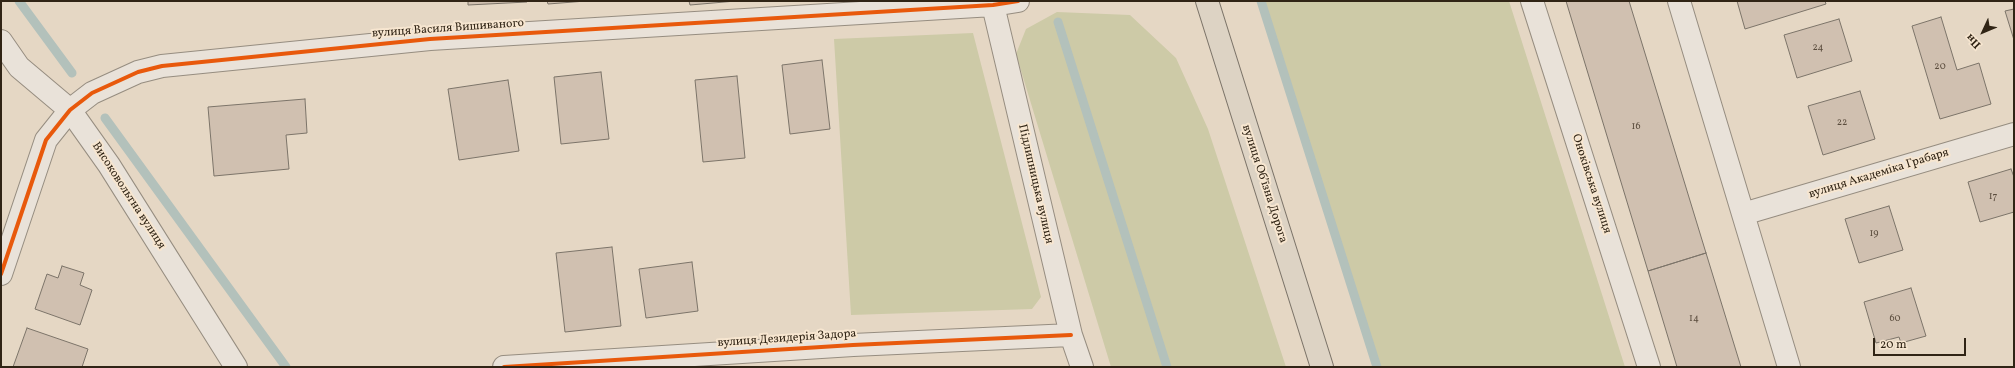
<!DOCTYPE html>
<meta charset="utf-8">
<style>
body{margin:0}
#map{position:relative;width:2015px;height:368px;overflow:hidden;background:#e5d7c4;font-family:Vollkorn,serif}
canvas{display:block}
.frame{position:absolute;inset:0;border:2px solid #302415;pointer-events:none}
.north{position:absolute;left:1963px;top:12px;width:40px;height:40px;-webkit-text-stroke:3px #f7e6d0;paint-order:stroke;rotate:226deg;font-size:11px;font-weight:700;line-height:16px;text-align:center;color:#302415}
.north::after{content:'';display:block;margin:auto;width:14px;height:18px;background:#302415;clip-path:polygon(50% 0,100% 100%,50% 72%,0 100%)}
.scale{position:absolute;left:1873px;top:338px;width:93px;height:18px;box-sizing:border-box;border:2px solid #302415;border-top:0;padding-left:5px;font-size:12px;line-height:14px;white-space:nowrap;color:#302415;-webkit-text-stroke:3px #f7e6d0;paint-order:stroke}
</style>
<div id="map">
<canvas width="2015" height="368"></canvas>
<div class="frame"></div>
<div class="north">Пн</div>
<div class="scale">20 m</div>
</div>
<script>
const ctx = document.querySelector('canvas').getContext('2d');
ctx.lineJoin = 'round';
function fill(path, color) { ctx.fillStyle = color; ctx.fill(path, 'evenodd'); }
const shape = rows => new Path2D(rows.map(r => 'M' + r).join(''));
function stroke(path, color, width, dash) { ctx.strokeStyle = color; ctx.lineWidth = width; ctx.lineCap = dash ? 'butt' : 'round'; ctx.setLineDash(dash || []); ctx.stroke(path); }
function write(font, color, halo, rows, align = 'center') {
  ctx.font = font + ' Vollkorn,serif'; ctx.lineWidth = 4; ctx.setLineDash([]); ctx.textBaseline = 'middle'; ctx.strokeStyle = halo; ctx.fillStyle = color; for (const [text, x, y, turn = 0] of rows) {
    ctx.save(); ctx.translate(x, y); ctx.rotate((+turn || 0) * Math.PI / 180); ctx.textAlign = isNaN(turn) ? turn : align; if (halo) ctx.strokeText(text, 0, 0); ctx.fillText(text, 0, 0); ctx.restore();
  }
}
fill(shape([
 [1263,1,1509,1,1625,367,1378,367],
 [1057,12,1130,15,1176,58,1208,129,1286,367,1111,367,1016,54,1026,29],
 [973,33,1041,297,1032,309,851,315,834,39]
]), '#cdcaa7');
stroke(shape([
 [19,1,72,73],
 [1261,1,1377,367],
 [1058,22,1167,367],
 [105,118,286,367]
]), '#b3c1bb', 9);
const building = shape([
 [468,1,527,1,527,2,468,5,468,1],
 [547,1,586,1,548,4,547,1],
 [689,1,736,1,690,5,689,1],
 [1566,1,1629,1,1706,253,1648,271,1566,1],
 [1737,1,1825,1,1826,4,1745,29,1737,1],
 [2014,9,2014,40,2005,11,2014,9],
 [1941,17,1957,70,1979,63,1991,104,1940,119,1912,26,1941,17],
 [1839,19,1852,61,1797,78,1784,35,1839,19],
 [822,60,830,129,790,134,782,65,822,60],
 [601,72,609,139,561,144,554,77,601,72],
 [737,76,745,158,703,162,695,80,737,76],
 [508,80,519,151,459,160,448,89,508,80],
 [1860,91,1875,139,1823,155,1808,106,1860,91],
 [305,99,307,133,286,135,289,169,214,176,208,107,305,99],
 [2011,169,2014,177,2014,212,1980,222,1968,182,2011,169],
 [1889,206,1903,250,1859,263,1845,219,1889,206],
 [612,247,621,326,565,332,556,253,612,247],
 [1706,253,1741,367,1677,367,1648,271,1706,253],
 [692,262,698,311,646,318,639,269,692,262],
 [62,266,84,273,80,285,92,290,80,325,35,309,47,274,58,278,62,266],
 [1911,288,1926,336,1901,343,1899,337,1876,343,1864,302,1911,288],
 [27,328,88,349,82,367,13,367,27,328]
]);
fill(building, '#d0c0b0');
stroke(building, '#7c7469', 1);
const minor = shape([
 [992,1,1071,335,1082,367],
 [1532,1,1649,367],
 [1679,1,1789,367],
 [1,41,19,67,70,110,109,165,236,367],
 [1743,214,2014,134],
 [1,274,46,140,70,110,92,93,138,72,162,66,430,39,993,5,1018,1],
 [504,367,853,345,1071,335]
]);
const highway = shape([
 [1207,1,1322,367]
]);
stroke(minor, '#968d80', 24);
stroke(highway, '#7c7469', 24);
stroke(minor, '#e9e2d9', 22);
stroke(highway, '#ddd3c4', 22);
stroke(shape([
 [1,274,46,140,70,110,92,93,138,72,162,66,430,39,993,5,1018,1],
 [504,367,853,345,1071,335]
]), '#e8590c', 4);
write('10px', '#5a4c3d', null, [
 ["24",1818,48],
 ["20",1940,67],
 ["22",1842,123],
 ["16",1636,127],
 ["17",1993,197],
 ["19",1874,234],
 ["14",1694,319],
 ["60",1895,319]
]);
write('12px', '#302415', '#f7e6d0', [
 ["вулиця Василя Вишиваного",448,29,-4],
 ["вулиця Академіка Грабаря",1879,174,-17],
 ["Підлипницька вулиця",1035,184,77],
 ["вулиця Обʼїзна Дорога",1264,184,72],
 ["Оноківська вулиця",1591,184,72],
 ["Високовольтна вулиця",128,196,57],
 ["вулиця Дезидерія Задора",787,339,-4]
]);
</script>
